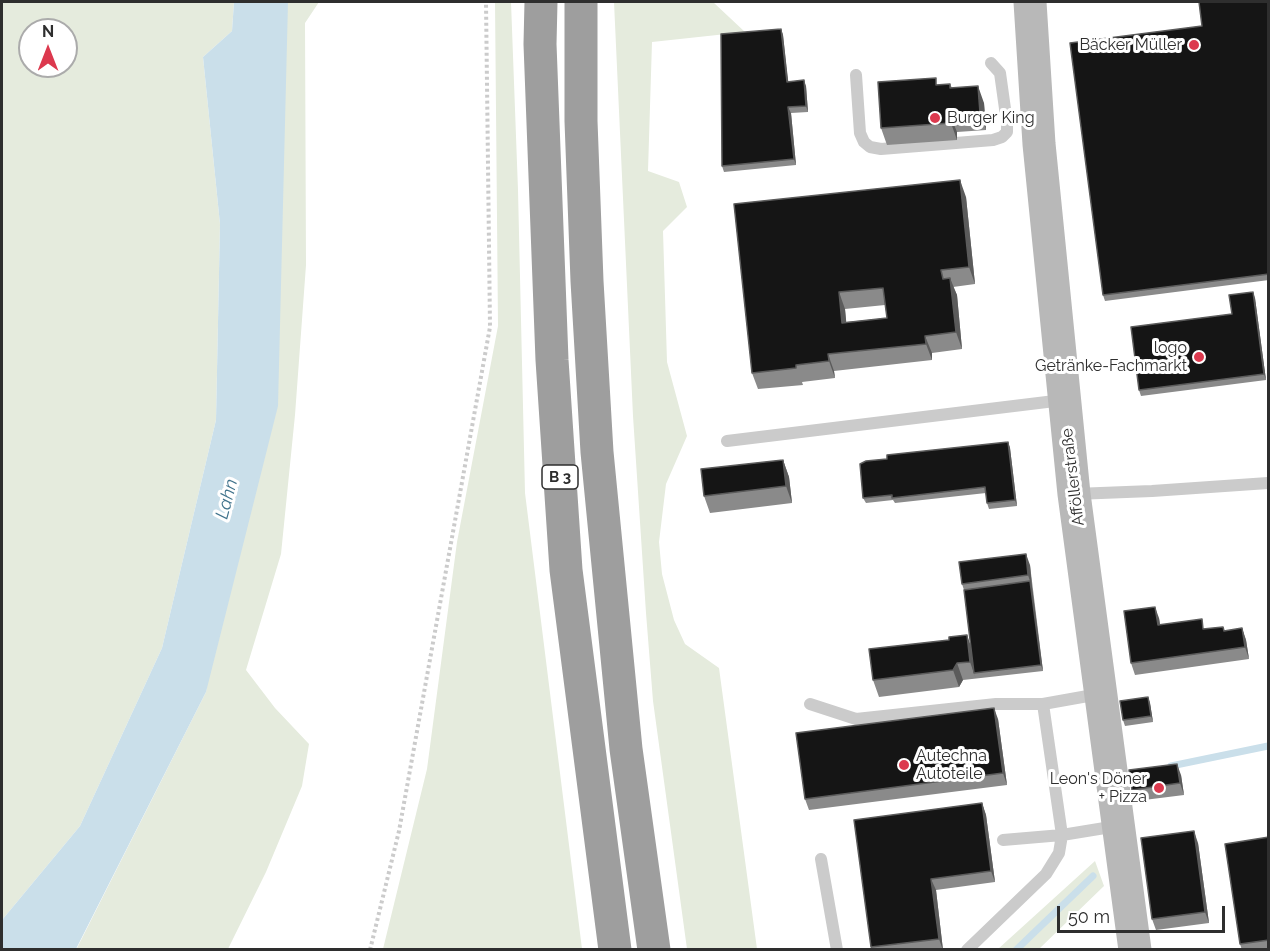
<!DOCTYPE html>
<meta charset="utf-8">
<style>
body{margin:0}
#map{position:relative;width:1270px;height:951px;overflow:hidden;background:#fff;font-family:Raleway,sans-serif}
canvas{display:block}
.frame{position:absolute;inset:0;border:3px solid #2e2e2e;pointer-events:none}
.north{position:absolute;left:18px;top:18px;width:60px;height:60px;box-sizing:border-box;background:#fff;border:2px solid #ababab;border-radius:50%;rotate:0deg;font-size:16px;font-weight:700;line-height:24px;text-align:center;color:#2e2e2e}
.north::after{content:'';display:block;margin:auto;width:21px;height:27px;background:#dc394e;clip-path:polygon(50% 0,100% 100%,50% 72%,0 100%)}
.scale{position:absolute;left:1057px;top:906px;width:168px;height:27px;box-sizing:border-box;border:3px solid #2e2e2e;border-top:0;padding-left:8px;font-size:18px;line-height:21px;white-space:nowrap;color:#2e2e2e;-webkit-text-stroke:4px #fff;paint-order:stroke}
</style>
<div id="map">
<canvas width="1270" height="951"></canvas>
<div class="frame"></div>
<div class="north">N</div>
<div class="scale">50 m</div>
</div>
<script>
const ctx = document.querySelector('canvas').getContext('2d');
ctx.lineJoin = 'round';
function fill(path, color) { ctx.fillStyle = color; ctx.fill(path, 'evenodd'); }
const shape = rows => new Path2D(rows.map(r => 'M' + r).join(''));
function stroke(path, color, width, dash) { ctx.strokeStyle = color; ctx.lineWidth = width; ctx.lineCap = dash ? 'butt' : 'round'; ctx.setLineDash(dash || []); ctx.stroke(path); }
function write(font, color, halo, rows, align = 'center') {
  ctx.font = font + ' Raleway,sans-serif'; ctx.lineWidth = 6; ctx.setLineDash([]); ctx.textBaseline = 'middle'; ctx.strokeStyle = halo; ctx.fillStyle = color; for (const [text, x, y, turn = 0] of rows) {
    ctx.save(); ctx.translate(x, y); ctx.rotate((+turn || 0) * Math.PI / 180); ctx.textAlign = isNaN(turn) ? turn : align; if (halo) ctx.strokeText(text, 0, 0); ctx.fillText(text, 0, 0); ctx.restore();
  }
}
fill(shape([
 [2,2,234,2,232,31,203,57,220,224,216,420,162,648,80,826,2,920],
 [30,30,66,30,66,66,30,66],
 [288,2,319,2,305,23,306,265,295,415,281,554,246,670,275,708,309,744,302,786,266,872,228,949,76,950,206,692],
 [495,2,511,2,518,190,525,493,582,949,383,949,427,769,457,542,498,326],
 [614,2,713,2,745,32,652,42,648,171,679,182,687,207,663,231,667,362,687,436,666,484,659,542,662,574,674,620,685,644,719,668,757,949,687,949,653,701,646,613,633,416],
 [1095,861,1104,886,1039,949,998,949]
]), '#e5ebdd');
fill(shape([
 [234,2,288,2,278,406,206,692,76,949,2,949,2,920,80,826,162,648,216,420,220,224,203,57,232,31]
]), '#cadfea');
stroke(shape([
 [1171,766,1268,746],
 [1016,950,1093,876]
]), '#cadfea', 7);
stroke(shape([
 [370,950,399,831,490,327,486,2]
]), '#cbcbcb', 4, [3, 3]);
stroke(shape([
 [856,75,860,133,864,142,870,147,881,149,993,140,1002,137,1007,132,1007,123,1000,73,991,63],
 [727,441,1063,400],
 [1075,494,1152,491,1268,483],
 [810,704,856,719,996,704,1043,704,1099,694],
 [1003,840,1062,835,1117,826],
 [821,859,837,950],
 [967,950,1046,874,1059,853,1062,835,1043,704]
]), '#cbcbcb', 12);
stroke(shape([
 [1030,2,1039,144,1074,494,1135,950]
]), '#b8b8b8', 33);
stroke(shape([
 [541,2,540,44,552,360,566,570,615,950],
 [581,2,581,121,587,281,597,452,626,749,654,950]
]), '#9e9e9e', 33);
fill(shape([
 [1269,2,1269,280,1105,301,1103,295,1202,26],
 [781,29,783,35,788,82,806,86,808,112,791,113,796,165,724,172,722,166],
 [950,84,952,88,984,103,986,130,957,132,957,140,887,145,881,128,938,85],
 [966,197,975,284,953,287,957,295,962,349,932,353,932,360,834,371,835,378,802,382,803,385,758,389,752,373,734,204],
 [885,305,887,318,846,322,845,309],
 [1255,298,1266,380,1141,396,1139,390],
 [1008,442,1010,448,1017,506,989,509,987,503,986,493,895,503,893,500,866,503,863,498,887,459],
 [783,460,789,477,792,503,710,513,704,496],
 [1030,565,1043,671,963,680,959,687,879,697,873,680,971,645,964,590,962,584],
 [1159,618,1160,625,1205,629,1223,627,1224,631,1242,628,1246,640,1249,659,1135,675,1131,663],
 [1148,697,1150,703,1153,722,1125,726,1123,720],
 [998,719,1007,785,809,810,805,799],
 [1181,775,1184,795,1136,801,1132,790],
 [982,803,986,815,995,882,936,890,943,950,871,950,871,947],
 [1269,837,1269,950,1242,950,1240,944],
 [1198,843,1209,923,1156,930,1152,919]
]), '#8a8a8a');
fill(shape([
 [781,29,783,35,789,88,787,82],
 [804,80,806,86,808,112,806,106],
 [978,86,984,103,986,130,980,113],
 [788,107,791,113,796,165,794,159],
 [950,115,957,132,957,140,951,123],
 [960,180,966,197,975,284,969,267],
 [950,278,957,295,962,349,956,332],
 [839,292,845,309,848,340,842,323],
 [1253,292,1255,298,1266,380,1264,374],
 [925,336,932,353,932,360,926,344],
 [828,354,834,371,835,378,829,361],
 [1008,442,1010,448,1017,506,1015,500],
 [783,460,789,477,792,503,786,486],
 [1026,554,1030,565,1032,587,1028,575],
 [1030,581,1032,587,1043,671,1041,665],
 [1155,607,1159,618,1162,637,1158,625],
 [1242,628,1246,640,1249,659,1245,647],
 [967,635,973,652,974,673,976,679,970,662],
 [957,663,963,680,959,687,953,670],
 [1148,697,1150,703,1153,722,1151,716],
 [994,708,998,719,1007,785,1003,773],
 [1177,764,1181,775,1184,795,1180,783],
 [982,803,986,815,995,882,991,871],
 [1194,831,1198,843,1209,923,1205,912],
 [931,879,936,890,943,950,939,939]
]), '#5b5b5b');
const building = shape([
 [1199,2,1269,2,1269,274,1103,295,1070,43,1202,26,1199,2],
 [781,29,787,82,804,80,806,106,788,107,794,159,722,166,721,34,781,29],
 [936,78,936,85,950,84,950,88,978,86,980,113,950,115,951,123,881,128,878,82,936,78],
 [960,180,969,267,941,270,943,279,950,278,956,332,925,336,926,344,828,354,829,361,796,365,796,368,752,373,734,204,960,180],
 [883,288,887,318,842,323,839,292,883,288],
 [1253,292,1264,374,1139,390,1131,327,1232,314,1229,295,1253,292],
 [1008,442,1015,500,987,503,985,487,892,498,892,495,863,498,860,464,866,461,887,459,887,455,1008,442],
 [783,460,786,486,704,496,701,469,783,460],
 [1026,554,1028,575,962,584,959,562,1026,554],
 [1030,581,1041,665,974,673,964,590,1030,581],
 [1155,607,1158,625,1202,619,1203,629,1223,627,1224,631,1242,628,1245,647,1131,663,1124,611,1155,607],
 [967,635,970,662,957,663,953,670,873,680,869,649,949,640,949,637,967,635],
 [1148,697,1151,716,1123,720,1120,701,1148,697],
 [994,708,1003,773,805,799,796,733,994,708],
 [1177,764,1180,783,1132,790,1129,770,1177,764],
 [982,803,991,871,931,879,939,939,871,947,854,820,982,803],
 [1194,831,1205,912,1152,919,1141,838,1194,831],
 [1269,837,1269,940,1240,944,1225,844,1269,837]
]);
fill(building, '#151515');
stroke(building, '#5b5b5b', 1.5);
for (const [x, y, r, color] of [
 [1194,45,6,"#dc394e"],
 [935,118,6,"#dc394e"],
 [1199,357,6,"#dc394e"],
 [904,765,6,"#dc394e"],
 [1159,788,6,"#dc394e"]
]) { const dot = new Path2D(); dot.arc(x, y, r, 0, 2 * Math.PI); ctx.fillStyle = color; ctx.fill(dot); stroke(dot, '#fff', 2); }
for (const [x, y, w] of [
 [560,477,36]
]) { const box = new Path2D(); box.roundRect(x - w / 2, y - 12, w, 24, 4.5); ctx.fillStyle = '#fff'; ctx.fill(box); stroke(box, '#2e2e2e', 1.5); }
write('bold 15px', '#2e2e2e', null, [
 ["B 3",560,477]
]);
write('16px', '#2e2e2e', '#fff', [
 ["Bäcker Müller",1182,45],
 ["Burger King",947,118,"left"],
 ["logo",1187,348],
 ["Getränke-Fachmarkt",1187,366],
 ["Autechna",916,756,"left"],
 ["Autoteile",916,774,"left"],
 ["Leon's Döner",1147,779],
 ["+ Pizza",1147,797]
], 'right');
write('16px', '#2e2e2e', '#fff', [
 ["Afföllerstraße",1073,477,-97]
]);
write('italic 18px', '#40738c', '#fff', [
 ["Lahn",227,499,-75]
]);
</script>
